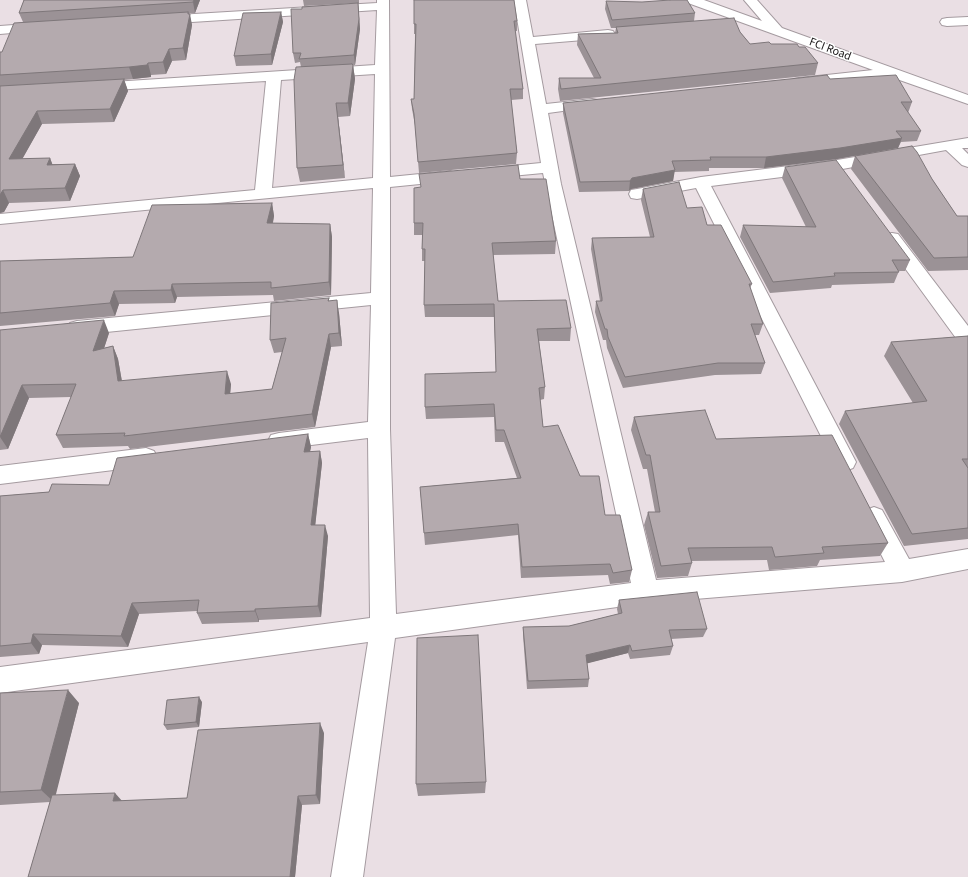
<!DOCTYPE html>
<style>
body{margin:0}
canvas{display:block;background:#eadfe4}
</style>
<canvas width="968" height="877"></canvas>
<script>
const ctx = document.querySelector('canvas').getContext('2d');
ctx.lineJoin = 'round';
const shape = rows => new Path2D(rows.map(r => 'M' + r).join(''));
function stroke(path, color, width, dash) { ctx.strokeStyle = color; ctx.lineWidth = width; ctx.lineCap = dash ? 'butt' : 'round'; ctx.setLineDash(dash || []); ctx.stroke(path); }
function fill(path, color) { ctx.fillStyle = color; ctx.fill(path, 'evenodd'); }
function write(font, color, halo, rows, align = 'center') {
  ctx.font = font + ' "Source Sans 3",sans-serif'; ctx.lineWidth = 3; ctx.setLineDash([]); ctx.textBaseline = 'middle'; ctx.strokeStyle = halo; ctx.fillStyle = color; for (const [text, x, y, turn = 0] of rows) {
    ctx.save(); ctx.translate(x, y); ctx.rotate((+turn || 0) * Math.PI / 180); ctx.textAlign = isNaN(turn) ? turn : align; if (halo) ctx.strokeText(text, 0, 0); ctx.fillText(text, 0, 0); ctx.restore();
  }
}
const minor = shape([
 [377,0,389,0,390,177,450,171,456,173,458,176,456,179,450,181,390,187,390,429,396,614,631,583,543,173,490,178,484,176,482,173,484,170,490,168,541,163,514,0,526,0,533,37,608,30,613,31,615,34,613,37,608,38,535,44,546,104,592,99,597,100,599,103,597,106,592,107,548,113,561,184,656,580,885,562,862,517,866,510,874,507,882,510,909,559,968,549,968,569,902,582,646,603,395,638,363,877,331,877,368,642,0,693,0,667,370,618,368,438,279,449,271,447,268,441,271,435,279,433,368,422,371,305,77,335,70,333,67,328,70,323,77,321,371,293,373,188,0,224,0,214,255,190,266,81,97,91,92,90,90,87,92,84,97,83,375,65,377,10,161,24,156,23,155,20,156,17,161,16,377,3,377,0],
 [375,74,373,178,272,188,281,80,375,74],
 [686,0,704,0,762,21,744,0,757,0,782,28,968,95,968,104,891,77,799,86,794,85,792,82,794,79,799,78,873,70,688,3,686,0],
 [968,17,968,25,947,26,942,25,940,22,942,19,947,18,968,17],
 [41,23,46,24,48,27,46,30,0,34,0,26,41,23],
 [968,138,968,148,962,148,968,154,968,167,962,165,946,150,837,170,711,186,856,462,853,468,845,471,837,468,696,188,637,199,631,198,629,194,631,190,637,189,701,177,837,160,968,138],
 [892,233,898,234,968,326,968,347,961,345,883,238,886,234,892,233],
 [146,448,154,451,157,457,154,463,146,466,0,484,0,466,146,448]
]);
stroke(minor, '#a59ba0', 2);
fill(minor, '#fff');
fill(shape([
 [24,0,200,0,195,13,189,13,192,25,186,60,172,61,166,74,151,75,151,77,124,80,128,91,114,122,42,124,22,159,50,158,52,164,75,164,80,176,70,201,9,203,4,212,0,213,0,52,2,52,23,22,19,13],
 [303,0,359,0,359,3,304,6],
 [606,1,695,13,694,21,740,32,750,44,771,44,799,47,818,63,815,75,560,101,558,89,559,78,594,78,577,45,578,34,615,33,616,28,611,28,605,9],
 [358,3,360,29,355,65,353,65,355,79,350,116,338,117,345,178,300,182,297,168,301,67,300,62,295,63,293,53],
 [281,12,283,22,272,65,236,66,234,56],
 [517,21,517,31,515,31,523,89,523,99,511,100,517,153,516,164,419,173,415,125,412,109,411,99,414,99,415,34,414,34,414,24],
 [830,79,912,102,908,113,921,131,917,141,901,142,898,148,837,159,764,168,709,168,709,171,674,172,673,181,631,189,629,191,579,192,563,113,563,103],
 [855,156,932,179,957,216,968,217,968,270,928,271,851,169],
 [785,167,910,260,905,271,899,271,894,283,832,285,831,288,770,293,740,237,743,225,806,227,782,178],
 [520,179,556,241,555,254,493,255,498,301,571,328,570,341,539,341,545,387,544,399,540,400,543,427,580,476,605,515,632,570,629,582,610,584,608,575,521,578,518,535,425,545,420,487,517,478,504,442,495,442,494,417,426,419,425,407,496,372,494,317,425,317,424,305,425,261,422,261,422,235,414,235,414,223],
 [643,189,687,208,707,225,752,284,750,288,763,324,759,335,755,335,765,363,761,374,715,375,623,388,607,348,606,340,603,340,595,312,596,301,600,301,591,249,592,238,650,237,641,200],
 [272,203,274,216,273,223,330,224,332,237,331,295,274,301,273,295,177,297,175,303,119,304,115,316,0,326,0,261,133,257],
 [329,298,329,301,339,313,342,346,331,347,315,427,130,449,128,446,63,448,56,435,71,397,29,398,8,449,0,450,0,330,109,333,104,348,113,346,118,359,122,381,231,384,230,394,272,389,282,352,274,353,270,340],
 [968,336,968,539,904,546,839,424,845,411,913,403,884,356,891,342],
 [634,417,716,439,888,543,880,556,820,560,817,566,769,570,767,560,691,561,692,563,688,576,657,578,644,525,648,512,655,512,647,469,643,469,631,430],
 [308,434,311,447,310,452,320,451,322,463,315,525,328,536,321,617,259,620,259,622,202,624,197,613,197,611,139,614,128,647,42,645,39,654,0,657,0,496,49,492,109,485],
 [619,600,707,629,703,637,671,639,673,646,670,655,630,659,628,653,587,663,589,679,588,687,527,689,523,635,523,627,569,626,618,614,617,609],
 [0,693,79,703,55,795,122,801,187,798,324,733,320,804,302,805,295,877,28,877,50,802,0,805],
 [202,702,199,727,167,730,164,725],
 [486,782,485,793,418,796,416,784]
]), '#9b9296');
fill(shape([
 [194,0,200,0,195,13,193,2],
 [358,3,360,29,355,65,354,55],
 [188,12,189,15,190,14,192,25,186,60,183,48],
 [281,12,283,22,272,65,271,54],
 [169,49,172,61,166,74,163,62],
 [148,63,151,75,151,77,133,79,129,67],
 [353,65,355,79,350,116,348,103],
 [124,79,128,91,114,122,110,109],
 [336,103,338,117,345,178,343,165],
 [37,111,42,124,15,172,9,159],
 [902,138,898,148,837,159,764,168,766,157],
 [50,158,55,171,47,165],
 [75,164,80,176,70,201,65,188],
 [675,170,673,181,631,189,629,191,630,181,632,178],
 [3,190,9,203,4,212,0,213,0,195],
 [272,203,274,216,270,236,267,223],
 [330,224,332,237,331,295,329,282],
 [172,284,177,297,175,303,171,290],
 [114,291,119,304,115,316,110,303],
 [337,300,339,313,342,346,339,333],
 [104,320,109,333,99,364,93,351],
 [329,334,331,347,315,427,312,414],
 [113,346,118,359,124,394,118,381],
 [227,371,231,384,229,407,225,394],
 [22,385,29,398,8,449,0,437],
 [308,434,311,447,307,464,304,452],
 [320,451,322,463,314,537,311,525],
 [325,525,328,536,321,617,318,606],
 [132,603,139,614,128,647,121,636],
 [255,609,259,620,259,622,255,611],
 [33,634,42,645,39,654,31,643],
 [630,645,628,653,585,664,586,655],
 [68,690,79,703,54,802,41,790],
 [199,697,202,702,199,727,196,722],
 [320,723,324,733,320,804,316,795],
 [115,793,123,802,113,801],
 [298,796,302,805,295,877,290,877]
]), '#7e777a');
const building = shape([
 [24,0,194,0,193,2,19,13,24,0],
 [414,0,514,0,517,21,514,21,523,89,510,89,517,153,418,162,414,114,411,99,414,99,416,24,414,24,414,0],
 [670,0,687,0,695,13,612,20,606,1,642,2,670,0],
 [358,3,359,19,354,55,299,59,301,53,293,53,291,9,302,9,302,7,358,3],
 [188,12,188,14,190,14,183,48,169,49,163,62,148,63,147,65,129,67,0,75,0,52,2,52,14,23,188,12],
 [281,12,271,54,234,56,243,13,281,12],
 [734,18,740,32,750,44,769,42,771,44,797,44,799,47,805,47,818,63,561,89,559,78,601,78,578,34,618,33,616,27,734,18],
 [352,64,353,65,348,103,336,103,343,165,297,168,294,80,296,67,352,64],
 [827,75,830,79,896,75,912,102,901,102,921,131,896,131,902,138,840,148,766,157,710,157,711,160,672,161,675,170,632,178,630,181,580,182,563,103,827,75],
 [124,79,110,109,37,111,9,159,50,158,47,165,75,164,65,188,3,190,0,195,0,86,124,79],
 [912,146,917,152,932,179,957,216,968,216,968,257,934,258,855,156,912,146],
 [836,160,910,260,892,260,899,272,834,273,835,276,773,282,743,225,816,227,785,167,836,160],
 [518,165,520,179,546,179,556,241,492,243,498,301,566,300,571,328,537,329,545,387,539,388,543,427,558,425,580,476,599,476,605,515,620,515,632,570,613,573,610,564,522,567,518,524,424,533,420,487,521,478,504,430,496,430,494,404,425,407,425,374,496,372,494,304,424,305,425,249,422,249,423,223,414,223,414,188,421,187,419,174,518,165],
 [679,182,687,208,702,207,707,225,721,225,752,284,749,284,763,324,751,324,765,363,718,363,625,377,608,337,607,329,605,329,596,301,602,301,602,298,592,238,654,237,643,189,679,182],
 [272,203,267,223,330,224,329,282,271,288,271,282,172,284,171,290,114,291,110,303,0,313,0,261,133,257,152,205,272,203],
 [329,298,328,301,337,300,339,333,329,334,312,414,124,436,125,433,56,435,76,384,22,385,0,437,0,330,104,320,93,351,113,346,118,381,227,371,225,394,272,389,286,338,270,340,271,303,329,298],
 [968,336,968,459,962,459,968,468,968,528,912,534,845,411,927,401,891,342,968,336],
 [705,410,716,439,832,435,888,543,822,547,824,553,775,557,772,547,688,548,692,563,661,566,648,512,660,512,650,455,646,455,634,417,705,410],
 [308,434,304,452,320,451,311,525,325,525,318,606,255,609,255,611,197,613,199,600,132,603,121,636,33,634,31,643,0,646,0,496,49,492,52,484,109,485,117,458,308,434],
 [697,592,707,629,669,630,673,646,632,651,630,645,586,655,589,679,528,681,523,627,569,626,622,613,619,600,697,592],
 [478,635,486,782,416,784,417,638,478,635],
 [68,690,41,790,0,792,0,693,68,690],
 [199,697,196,722,164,725,167,700,199,697],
 [320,723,316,795,298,796,290,877,28,877,52,795,115,793,113,801,187,798,198,730,320,723]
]);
fill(building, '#b4aaae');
stroke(building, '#7e777a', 1);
write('12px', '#1c191a', '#fff', [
 ["FCI Road",830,50,21]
]);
</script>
